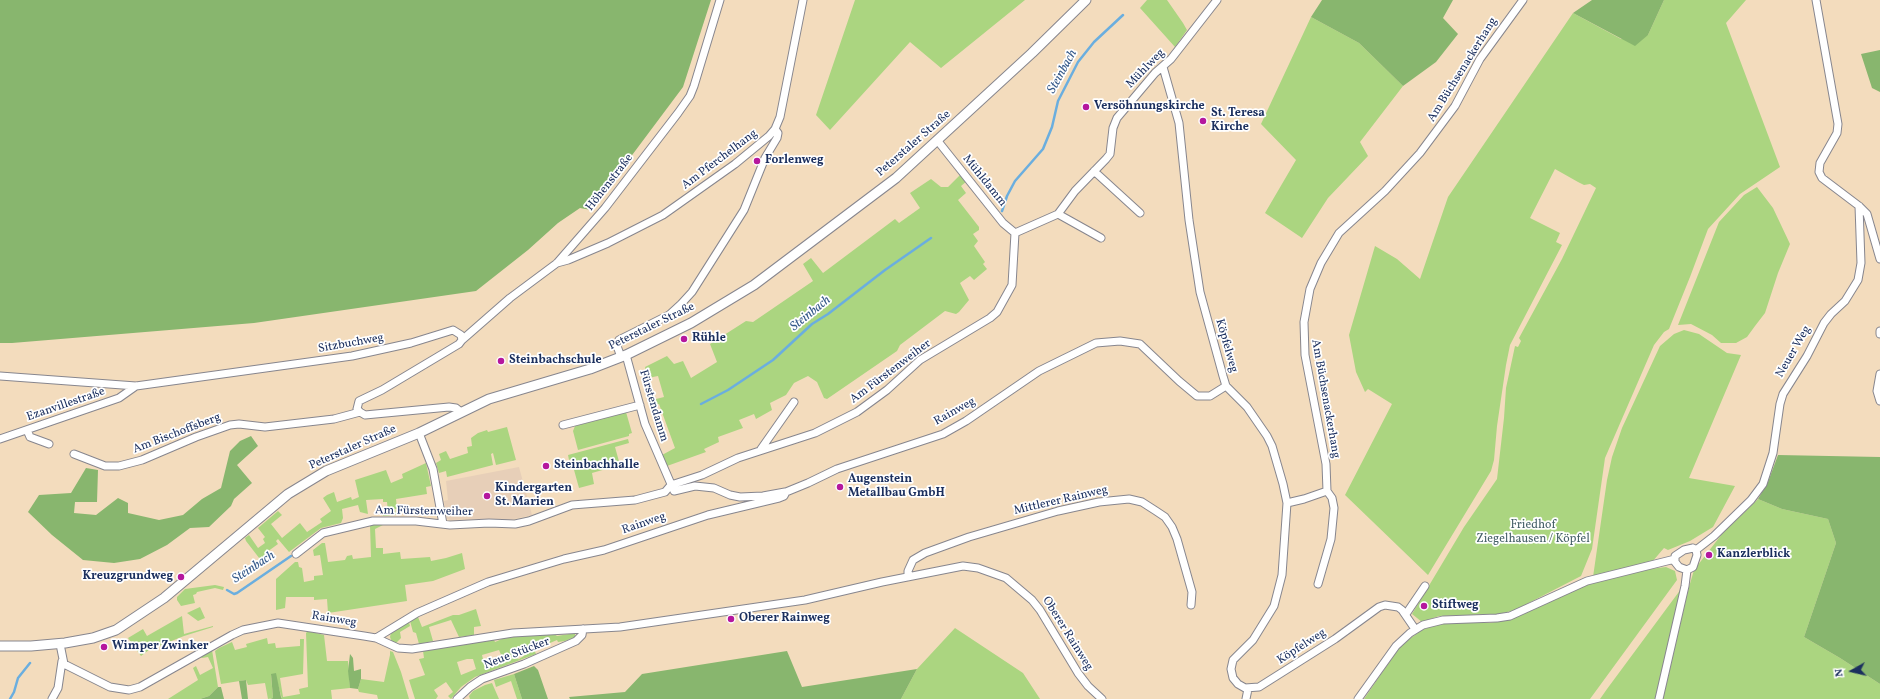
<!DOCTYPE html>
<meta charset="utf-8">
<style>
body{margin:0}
#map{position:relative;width:1880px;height:699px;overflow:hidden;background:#f3dcbd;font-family:Vollkorn,serif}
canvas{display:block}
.north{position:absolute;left:1832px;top:651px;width:40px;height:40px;-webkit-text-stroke:3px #fff;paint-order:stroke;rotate:262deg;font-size:11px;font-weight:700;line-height:16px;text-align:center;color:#1b2f5e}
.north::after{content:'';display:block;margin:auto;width:14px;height:18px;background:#1b2f5e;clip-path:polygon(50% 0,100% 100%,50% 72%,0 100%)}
</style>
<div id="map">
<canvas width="1880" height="699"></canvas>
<div class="north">N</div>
</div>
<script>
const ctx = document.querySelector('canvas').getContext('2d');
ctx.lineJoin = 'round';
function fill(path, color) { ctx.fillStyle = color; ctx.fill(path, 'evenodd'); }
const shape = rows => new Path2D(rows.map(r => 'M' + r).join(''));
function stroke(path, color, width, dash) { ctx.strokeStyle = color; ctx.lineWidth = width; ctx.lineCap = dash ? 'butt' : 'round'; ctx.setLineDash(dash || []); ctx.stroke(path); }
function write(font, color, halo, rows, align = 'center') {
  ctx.font = font + ' Vollkorn,serif'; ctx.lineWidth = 3.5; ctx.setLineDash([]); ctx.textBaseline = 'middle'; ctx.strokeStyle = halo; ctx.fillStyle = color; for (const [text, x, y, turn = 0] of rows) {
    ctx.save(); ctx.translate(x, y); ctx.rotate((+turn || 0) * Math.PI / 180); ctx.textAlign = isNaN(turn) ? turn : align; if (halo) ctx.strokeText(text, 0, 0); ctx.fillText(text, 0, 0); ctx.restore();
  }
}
fill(shape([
 [519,467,532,515,505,521,485,519,450,520,447,519,444,501,448,500,446,481]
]), '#e7cfb8');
fill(shape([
 [855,0,1025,0,941,68,910,42,830,130,816,115],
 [1147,0,1167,0,1183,23,1187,30,1175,47,1140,8],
 [1664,0,1746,0,1726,23,1780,167,1740,194,1708,229,1690,277,1669,329,1664,332,1654,345,1605,458,1592,549,1581,576,1515,610,1499,614,1439,616,1422,622,1412,614,1464,527,1497,479,1504,418,1506,388,1515,346,1518,347,1521,341,1519,338,1562,259,1596,188,1590,184,1584,185,1578,182,1555,169,1530,218,1560,233,1556,242,1562,245,1510,345,1506,365,1497,426,1494,460,1491,471,1428,575,1345,495,1392,404,1368,389,1365,392,1356,372,1349,335,1375,246,1397,259,1420,279,1448,197,1573,13,1621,39,1648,35],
 [1311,17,1359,43,1403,86,1360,142,1368,156,1328,198,1302,238,1265,213,1296,160,1261,124],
 [961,174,967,181,961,186,966,193,958,200,979,227,979,230,973,234,978,241,974,246,985,262,983,264,987,269,974,280,970,276,960,283,969,300,959,312,956,314,945,311,900,345,897,351,827,399,824,398,817,382,808,376,794,383,786,395,770,403,772,410,756,419,754,414,739,420,743,428,718,437,719,442,704,449,706,452,667,466,662,455,675,448,659,404,650,407,648,401,664,397,658,376,648,378,645,367,667,356,674,364,683,361,691,378,717,362,710,344,746,321,753,322,813,281,803,264,811,258,823,273,895,219,899,223,920,208,910,193,931,179,941,187,948,187],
 [1757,187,1773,208,1790,244,1778,273,1765,313,1755,326,1747,337,1736,343,1721,343,1712,335,1691,324,1678,325,1719,222,1744,195],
 [1684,330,1699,334,1727,353,1741,355,1689,478,1735,486,1713,527,1690,541,1668,550,1664,548,1652,562,1593,577,1607,480,1612,457,1622,428,1660,346,1674,334],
 [626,412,632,433,629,434,629,436,578,450,573,431,575,426],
 [507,427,516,460,496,465,493,453,491,454,493,465,447,477,446,471,439,473,436,463,441,460,439,454,446,451,450,459,468,453,467,447,472,446,471,438,478,433,487,430,488,432],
 [628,439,629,443,615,447,620,465,592,473,594,484,579,488,571,459,569,460,568,455],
 [426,463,431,486,426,487,427,494,396,499,397,509,395,509,396,515,383,516,382,514,388,513,387,502,383,502,383,499,366,500,368,514,360,512,358,505,342,509,343,518,341,523,321,528,289,552,278,539,276,541,278,544,267,552,270,558,263,563,246,541,245,538,249,535,258,548,265,543,263,539,265,537,258,528,278,511,282,515,271,524,282,538,300,523,307,532,322,522,320,519,331,511,323,498,327,495,334,492,337,502,351,497,352,500,359,497,355,480,386,470,391,483,403,478,402,474],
 [1758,499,1782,509,1828,519,1836,543,1804,637,1840,658,1880,684,1880,699,1663,699,1689,587,1694,570,1722,534],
 [370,525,383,525,375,529,376,548,383,548,383,554,400,552,401,559,430,557,431,561,446,558,462,553,465,569,433,581,405,585,407,601,328,613,327,599,314,600,314,597,286,597,285,608,276,610,276,579,295,562,298,562,299,567,302,568,304,582,314,580,314,576,323,575,320,555,314,556,313,550,322,543,325,543,328,562,345,560,347,556,352,555,353,559,371,557],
 [1666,567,1675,571,1677,580,1590,699,1364,699,1401,645,1422,630,1432,626,1449,623,1489,623,1502,621,1512,619,1585,585,1650,569],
 [215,585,224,587,223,590,215,588,197,592,196,594,193,595,195,603,181,606,177,600,177,597,185,589],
 [1681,589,1655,699,1600,699,1607,689],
 [200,607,205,618,198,621,187,613],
 [476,609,481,626,474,627,474,635,459,637,451,620,429,627,433,641,419,644,416,633,413,632,410,621,418,617,422,627,453,615,459,615],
 [182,616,184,634,213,626,213,627,184,636,149,650,141,656,128,638,143,629,147,636],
 [409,622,410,626,400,632,401,638,395,644,392,642,390,637,391,633],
 [955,628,1023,673,1040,699,901,699,917,669],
 [308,631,324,635,327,661,348,661,350,688,331,690,332,699,282,699,275,674,271,675,273,698,268,699,265,683,248,685,246,680,221,684,215,651,219,648,232,642,235,650,247,647,246,644,267,638,268,644,275,643,276,648,300,646,300,639,304,639,303,674,280,678,283,697,300,694,299,689,308,687,306,633],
 [575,633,575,637,565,641,558,642,557,640,543,646,542,644,533,647,536,654,475,677,461,687,451,699,448,696,453,692,446,682,434,690,438,696,436,699,415,699,409,680,425,675,419,659,424,658,423,651,494,640,495,642,502,639,526,635,554,634,557,636],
 [523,645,527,654,519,659,516,658,513,649],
 [499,650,502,657,505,656,507,662,485,668,482,655],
 [467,659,473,659,476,669,461,675,457,662],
 [212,650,218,687,209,696,200,699,168,699,198,680,193,668,196,666,200,675,213,668,208,657,202,658,200,656],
 [390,651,393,652,401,672,409,699,378,699,377,695,359,692,358,689,361,679,384,682,390,655],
 [514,674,522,699,517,699,511,681,496,687,494,680],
 [492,683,499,699,470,699,469,696,473,691,485,685]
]), '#abd580');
fill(shape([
 [0,0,711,0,683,87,591,210,580,208,558,223,528,250,476,291,254,323,12,343,0,343],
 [1322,0,1453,0,1443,18,1458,34,1436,62,1403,86,1359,43,1311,17],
 [1592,0,1664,0,1648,35,1635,46,1573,13],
 [1880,50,1880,92,1872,88,1861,54],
 [251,436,258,446,237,465,252,483,234,499,231,506,209,527,190,528,167,545,140,559,114,563,83,560,52,535,28,512,39,495,71,493,86,468,98,470,97,502,75,502,74,513,96,515,118,498,128,503,128,513,159,520,183,515,202,499,221,488,230,451,240,441],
 [1778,455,1880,457,1880,684,1840,658,1804,637,1836,543,1828,519,1782,509,1758,499,1768,482],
 [787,651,802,687,917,669,901,699,570,699,569,697,625,692,642,674],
 [350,654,353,658,354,671,361,669,361,679,358,689,350,688,348,671],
 [534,666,538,670,548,699,522,699,514,674],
 [276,673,281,697,282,699,270,699,273,698,271,674],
 [246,680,248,699,242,699,239,681],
 [218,687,221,687,224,699,200,699,209,696]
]), '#88b66e');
stroke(shape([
 [1002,211,1007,196,1015,181,1043,149,1052,127,1058,101,1078,62,1094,42,1123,15],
 [701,404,728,390,773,360,812,324,828,314,885,270,931,238],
 [227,590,234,594,237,593,291,556],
 [10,699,14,692,18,678,30,663]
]), '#6aaedf', 2.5);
const minor = shape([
 [1816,0,1838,124,1837,133,1820,163,1819,172,1822,178,1859,206,1867,214,1880,259],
 [1163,67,1179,123,1189,220,1200,292,1223,376,1226,386,1247,407,1267,436,1272,446,1283,484,1287,503,1282,575,1274,606,1253,640,1233,660,1231,669,1233,678,1238,684,1245,688,1259,687,1335,639,1379,607,1385,605,1398,607,1402,610,1415,629],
 [937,140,1003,223,1015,233],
 [1094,171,1140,213],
 [1058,214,1101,238],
 [1015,233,1058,214,1075,191,1106,159,1110,154,1113,128,1117,118,1155,73,1171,59,1217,0],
 [557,263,568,260,608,243,663,215,735,164,769,136,775,129,780,117,803,0],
 [1880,331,1880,334],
 [462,340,510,298,557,263,605,208,678,113,690,96,694,86,720,0],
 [626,355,645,424,674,491,695,486,714,488,730,495,740,497,763,496,785,492],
 [621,357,617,346,619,340,669,315,681,304,692,292,744,210,765,158,777,138,778,133,775,129],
 [1880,374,1877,391,1880,401],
 [0,376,136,386,352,356,411,343,453,330,461,335,462,340,459,344,382,390,359,401,357,409,360,412,365,415,449,407,456,408,461,412],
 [563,425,640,405],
 [27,430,30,437,49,444],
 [419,433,433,469,443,524],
 [0,439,119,398,136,386],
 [761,449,794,402],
 [74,454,105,466,119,466,142,460,196,437,230,425,239,424,265,427,334,419,360,412],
 [1287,503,1304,499,1327,491],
 [1693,548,1696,550,1697,555,1693,567,1687,570,1679,567,1675,562,1675,556,1684,550,1693,548],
 [1696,550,1714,536,1751,500,1763,484,1773,453,1780,404,1783,394,1807,356,1824,323,1831,314,1845,301,1858,280,1861,263,1859,206],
 [296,554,323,533,373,521,416,521,450,525,489,523,515,524,529,521,572,505,635,500,665,492,671,485,702,475,738,458,815,433,857,412,887,390,920,360,990,318,997,312,1012,285,1015,233],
 [908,577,908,571,913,560,925,553,969,537,1058,511,1099,502,1129,499,1142,502,1156,511,1165,517,1172,527,1177,539,1192,592,1191,605],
 [1318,584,1331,539,1334,508,1332,498,1327,491,1326,464,1305,355,1304,322,1310,289,1321,263,1339,233,1385,191,1420,153,1455,106,1480,59,1523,0],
 [1406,614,1425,586],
 [376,638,417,613,488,582,564,559,604,550,708,515,779,498,784,496,786,492,808,483,837,469,943,434,966,421,1039,371,1096,343,1120,341,1140,344,1179,381,1197,396,1210,396,1226,386],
 [60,644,64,664,110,687,129,690,140,687,232,635,243,630,278,623,364,636,376,638,398,648,412,649,513,633,620,627,764,606,805,600,882,582,963,566,978,568,1006,578,1032,600,1040,610,1078,673,1088,686,1102,699],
 [52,699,58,688,62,661],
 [457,699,470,687,482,679,524,664,576,641,582,635,583,629],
 [1246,699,1248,689],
 [1358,699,1396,646,1410,633,1423,625,1443,620,1497,618,1510,616,1587,581,1675,559],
 [1659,699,1685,586,1687,570]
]);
const secondary = shape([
 [0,646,31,646,65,643,93,638,116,630,164,598,288,494,326,471,419,433,489,399,590,369,626,355,691,323,754,285,896,178,1032,53,1086,0]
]);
stroke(minor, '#87868e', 9);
stroke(secondary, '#87868e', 11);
stroke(minor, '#fff', 7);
stroke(secondary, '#fff', 9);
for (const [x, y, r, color] of [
 [1086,107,4,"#b5179e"],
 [1203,121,4,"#b5179e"],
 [757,161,4,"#b5179e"],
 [684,339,4,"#b5179e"],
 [501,361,4,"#b5179e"],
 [546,466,4,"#b5179e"],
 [840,487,4,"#b5179e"],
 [487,496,4,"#b5179e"],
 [1709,555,4,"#b5179e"],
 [181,577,4,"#b5179e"],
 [1424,606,4,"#b5179e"],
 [731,619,4,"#b5179e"],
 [104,647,4,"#b5179e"]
]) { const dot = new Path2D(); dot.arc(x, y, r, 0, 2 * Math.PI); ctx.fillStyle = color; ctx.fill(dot); stroke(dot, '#fff', 1.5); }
write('12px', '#1b2f5e', '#fff', [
 ["Mühlweg",1146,69,-46],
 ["Am Büchsenackerhang",1463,70,-58],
 ["Peterstaler Straße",914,144,-41],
 ["Am Pferchelhang",720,160,-37],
 ["Mühldamm",984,181,51],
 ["Höhenstraße",610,183,-52],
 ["Peterstaler Straße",652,327,-26],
 ["Sitzbuchweg",351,344,-10],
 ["Köpfelweg",1226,346,74],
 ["Neuer Weg",1794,352,-60],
 ["Am Fürstenweiher",891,372,-37],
 ["Am Büchsenackerhang",1325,399,80],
 ["Ezanvillestraße",66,405,-19],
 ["Fürstendamm",653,406,73],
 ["Rainweg",955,412,-29],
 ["Am Bischoffsberg",177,434,-21],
 ["Peterstaler Straße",353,448,-24],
 ["Mittlerer Rainweg",1061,501,-13],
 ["Am Fürstenweiher",424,512,1],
 ["Rainweg",644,524,-19],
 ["Rainweg",334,620,9],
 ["Oberer Rainweg",1067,634,58],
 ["Köpfelweg",1302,647,-33],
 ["Neue Stücker",517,654,-21]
]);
write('bold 12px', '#1b2f5e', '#fff', [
 ["Versöhnungskirche",1094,107],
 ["St. Teresa",1211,114],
 ["Kirche",1211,128],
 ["Forlenweg",765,161],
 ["Rühle",692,339],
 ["Steinbachschule",509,361],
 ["Steinbachhalle",554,466],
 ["Augenstein",848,480],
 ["Metallbau GmbH",848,494],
 ["Kindergarten",495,489],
 ["St. Marien",495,503],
 ["Kanzlerblick",1717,555],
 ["Kreuzgrundweg",173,577,"right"],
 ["Stiftweg",1432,606],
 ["Oberer Rainweg",739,619],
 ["Wimper Zwinker",112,647]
], 'left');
write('12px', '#466168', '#fff', [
 ["Friedhof",1533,526],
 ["Ziegelhausen / Köpfel",1533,540]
]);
write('italic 13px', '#375b8b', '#fff', [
 ["Steinbach",1063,72,-61],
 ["Steinbach",811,314,-39],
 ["Steinbach",254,568,-33]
]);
</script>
